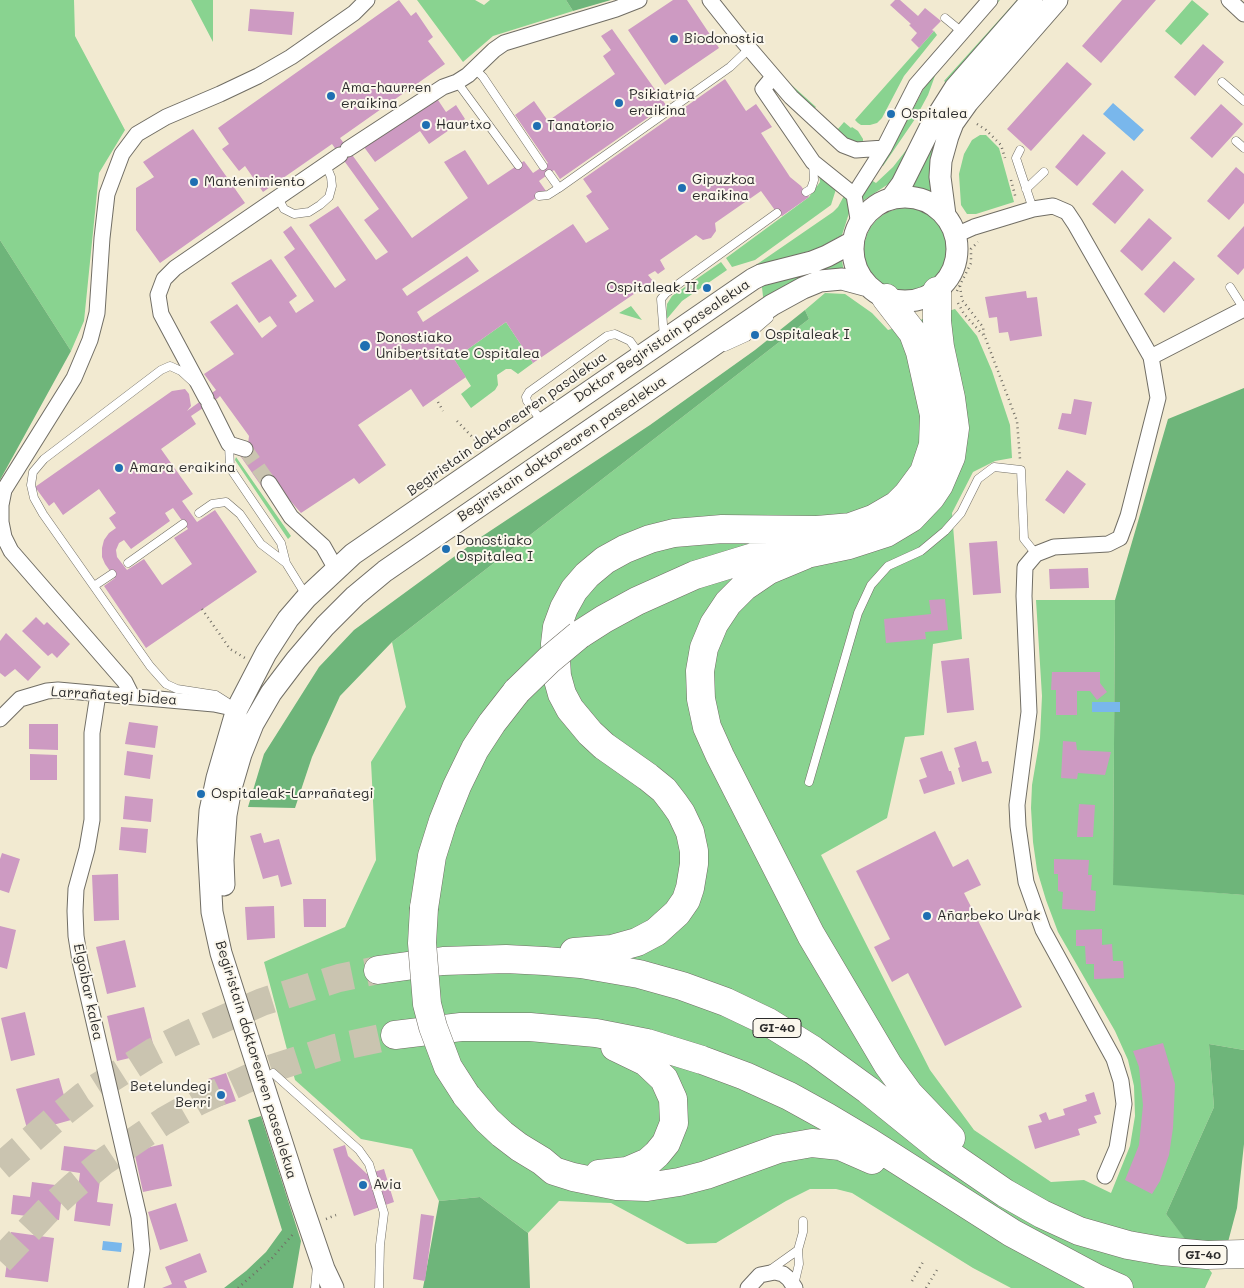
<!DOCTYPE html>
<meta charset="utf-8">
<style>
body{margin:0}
canvas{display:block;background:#f2ead1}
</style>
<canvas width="1244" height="1288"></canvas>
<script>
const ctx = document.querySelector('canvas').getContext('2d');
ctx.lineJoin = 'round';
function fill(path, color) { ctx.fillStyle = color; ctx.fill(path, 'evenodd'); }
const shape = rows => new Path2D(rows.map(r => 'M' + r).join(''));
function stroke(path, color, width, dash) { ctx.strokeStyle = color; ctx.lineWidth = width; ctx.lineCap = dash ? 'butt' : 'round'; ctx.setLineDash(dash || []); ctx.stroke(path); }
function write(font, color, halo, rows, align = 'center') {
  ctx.font = font + ' Mali,sans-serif'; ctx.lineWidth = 4; ctx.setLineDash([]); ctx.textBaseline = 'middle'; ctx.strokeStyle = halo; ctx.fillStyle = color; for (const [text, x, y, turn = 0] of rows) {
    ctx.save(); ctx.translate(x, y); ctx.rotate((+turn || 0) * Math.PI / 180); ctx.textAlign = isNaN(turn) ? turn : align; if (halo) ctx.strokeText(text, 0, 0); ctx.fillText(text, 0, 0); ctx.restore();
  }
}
fill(shape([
 [0,0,74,0,75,36,125,130,99,173,84,321,71,351,0,240],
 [191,0,213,0,213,42],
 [417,0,475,0,484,5,490,0,566,0,573,11,493,36,463,62],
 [999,0,1000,0,936,73,928,95,915,119,883,166,876,166,889,149,901,132,924,88,934,74],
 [1017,0,1023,0,948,84,944,81],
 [1192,0,1209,14,1181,45,1165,31],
 [934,31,937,35,904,76,882,118,877,123,870,125,861,125,858,123,855,120],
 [785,79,816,107,814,109,838,129,844,122,851,128,852,127,858,131,863,139,863,143,856,144,843,136,795,91],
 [948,111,934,194,922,188,908,187],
 [980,135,986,135,999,148,1014,202,976,214,967,214,961,205,959,174,964,154,972,140],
 [911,144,893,181,861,202,861,192,868,178,876,183,893,167],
 [819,173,837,186,831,205,755,260,732,267,726,258,809,197,820,182],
 [845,194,850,210,842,235,817,249,753,267,833,212,838,207],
 '864 250a42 42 0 1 1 84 0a42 42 0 1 1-84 0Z',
 [841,255,844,272,764,305,761,279],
 [721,262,727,270,682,301,666,320,667,304,672,296],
 [825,293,845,294,872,313,888,330,955,309,977,336,992,371,1010,425,1012,458,995,461,973,472,952,513,962,639,933,644,924,735,905,737,887,818,821,855,930,1070,974,1130,1051,1182,1084,1180,1111,1193,1130,1146,1135,1116,1134,1086,1128,1060,1115,1031,1058,932,1046,900,1037,870,1033,842,1031,808,1032,785,1040,738,1042,696,1036,600,1115,600,1113,884,1244,895,1244,1050,1209,1044,1214,1107,1166,1214,1212,1273,1205,1288,1011,1288,973,1268,852,1193,836,1189,810,1189,786,1201,716,1243,687,1244,611,1203,559,1201,528,1233,480,1197,439,1201,412,1149,361,1139,295,1080,264,962,345,927,376,860,371,762,406,707,392,642,809,319,805,310],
 [631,306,642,320,619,313],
 [506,322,533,363,518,374,511,369,506,369,497,375,498,385,495,390,471,408,461,394,471,386,454,359],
 [236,457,291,536,288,539,235,460]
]), '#89d390');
fill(shape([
 [566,0,611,0,573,11],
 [0,240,71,351,0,480],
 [805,310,809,319,392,642,340,696,312,757,295,808,248,807,264,754,319,667,354,630,481,537,650,425,755,350],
 [1244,388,1244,895,1113,885,1115,600,1168,419],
 [1209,1044,1244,1050,1244,1144,1237,1208,1228,1242,1188,1243,1166,1214,1214,1107],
 [261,1116,301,1241,293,1288,224,1288,246,1271,266,1252,282,1230,248,1120],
 [480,1197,528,1233,530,1288,423,1288,439,1201]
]), '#6eb57a');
fill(shape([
 [1113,103,1144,130,1134,141,1103,114],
 [1092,702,1120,702,1120,712,1092,712],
 [103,1241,122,1243,121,1252,102,1250]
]), '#79b7ec');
fill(shape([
 [399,0,411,16,416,12,433,37,428,41,445,64,340,138,412,238,468,198,444,162,465,150,488,185,524,161,533,173,548,163,515,115,534,101,548,121,615,74,603,56,611,50,601,36,612,29,666,105,560,179,554,170,539,181,546,191,402,289,407,296,467,256,479,271,417,312,423,322,573,224,586,243,609,229,586,196,592,192,583,179,725,79,746,111,756,104,772,127,761,133,790,177,801,186,809,197,782,216,777,213,761,191,715,223,716,231,711,238,703,240,696,235,660,260,665,269,658,274,655,271,648,275,653,281,533,363,506,322,454,359,466,377,423,407,411,389,358,425,386,465,359,484,354,478,301,513,272,480,262,487,239,454,248,444,249,436,220,396,218,398,191,416,196,424,161,449,193,494,182,501,197,522,215,510,257,572,146,648,104,586,115,578,105,564,102,557,102,548,104,540,109,533,116,528,109,518,116,513,99,489,63,515,54,502,49,506,35,487,172,391,185,389,189,394,191,406,187,411,216,390,204,374,234,354,210,322,237,304,262,338,277,326,270,316,259,323,231,283,271,259,297,296,289,302,296,313,314,301,284,257,295,249,283,232,291,226,335,288,346,280,309,225,338,206,376,260,388,252,364,220,379,209,332,144,263,192,245,166,239,171,222,149,229,144,218,128],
 [173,508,188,529,174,538,192,564,162,585,144,559,127,570,117,557,116,550,119,543,124,540,131,549,170,521,165,513],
 [673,0,687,0,719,48,665,85,628,30],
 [895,0,900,0,918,16,925,8,941,21,932,30,934,31,919,48,911,40,917,33,909,25,911,24,890,5],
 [1122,0,1156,0,1101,63,1082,46],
 [250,9,294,12,292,35,248,31],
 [1203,44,1224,62,1195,96,1174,77],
 [1067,62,1092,84,1031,151,1007,129],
 [436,97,446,112,456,105,465,119,429,144,420,131,375,162,364,147],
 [1221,104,1243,124,1212,158,1190,138],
 [193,129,245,203,160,263,136,230,136,188,154,177,143,162],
 [1083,134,1106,153,1077,186,1055,167],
 [1236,167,1244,174,1244,203,1229,220,1207,201],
 [1122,170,1144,190,1115,224,1092,204],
 [1149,218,1172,238,1142,271,1120,251],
 [1244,226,1244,268,1238,275,1217,256],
 [1174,261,1195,279,1164,313,1144,294],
 [1026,291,1027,298,1037,297,1042,336,1010,341,1008,332,999,333,997,317,989,318,985,297],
 [1074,399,1092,402,1086,435,1058,429,1062,413,1071,414],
 [1067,470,1086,484,1064,514,1045,500],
 [997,541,1001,593,973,595,969,543],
 [1088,568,1089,588,1050,589,1049,569],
 [945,599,948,630,925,632,926,639,886,643,884,619,931,614,929,600],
 [36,617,44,625,47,622,70,644,57,658,52,653,48,656,22,631],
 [6,633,41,667,28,681,15,669,5,677,0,673,0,641],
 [969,658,974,710,947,713,941,661],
 [1052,672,1100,672,1100,683,1107,692,1097,700,1090,691,1077,691,1077,715,1056,715,1056,690,1051,690],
 [129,722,158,726,155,748,125,744],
 [29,724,58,724,58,750,29,749],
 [976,741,982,762,988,761,992,773,962,782,958,768,960,767,954,748],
 [1063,741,1076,742,1077,750,1111,752,1105,775,1078,773,1077,779,1061,778],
 [127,751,153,755,150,779,124,775],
 [942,751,949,771,951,771,955,784,924,794,919,780,927,777,920,758],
 [30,754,57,755,57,780,30,780],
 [125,796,153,799,151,822,123,819],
 [1079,804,1095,805,1093,837,1077,837],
 [121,827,148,829,146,853,119,850],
 [935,831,953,867,968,859,981,885,964,893,1022,1007,945,1046,908,973,892,982,874,947,890,939,856,871],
 [261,833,264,843,279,839,292,884,281,887,278,875,263,879,250,836],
 [2,853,20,859,9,893,0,890,0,859],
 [1054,859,1089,860,1088,875,1092,875,1091,890,1096,891,1095,911,1062,909,1063,892,1058,891,1058,874,1054,874],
 [118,874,119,920,94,921,92,875],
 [303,899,326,899,326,927,304,927],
 [274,906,275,938,247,940,245,907],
 [0,926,16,930,7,969,0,967],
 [1102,929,1102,945,1112,944,1113,961,1123,961,1124,978,1094,979,1094,964,1086,964,1085,946,1076,946,1076,930],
 [125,940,136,987,107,994,96,947],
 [144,1007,155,1052,117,1061,107,1016],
 [25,1012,35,1055,11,1061,1,1018],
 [1163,1043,1175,1084,1173,1128,1169,1155,1160,1181,1152,1194,1125,1180,1139,1145,1143,1105,1139,1067,1133,1051],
 [226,1073,236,1101,212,1109,206,1089,210,1088,208,1079],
 [59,1078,71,1120,28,1132,16,1089],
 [1094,1092,1101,1114,1094,1116,1097,1123,1078,1129,1080,1135,1035,1149,1028,1126,1042,1122,1039,1115,1046,1112,1049,1120,1065,1115,1063,1109,1087,1101,1085,1095],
 [163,1144,172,1186,143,1192,134,1151],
 [345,1145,348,1156,367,1174,384,1169,394,1202,354,1216,333,1149],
 [64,1146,104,1151,97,1202,113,1204,110,1226,74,1221,80,1173,61,1170],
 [32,1182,63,1186,59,1220,11,1214,13,1195,30,1197],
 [176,1203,188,1241,160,1250,148,1212],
 [421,1214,434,1216,425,1281,413,1279],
 [11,1232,54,1238,48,1282,5,1277],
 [200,1253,207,1272,184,1281,187,1288,162,1288,172,1284,165,1267]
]), '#cd9ac2');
stroke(shape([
 [245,449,269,483]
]), '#cac4b0', 15, [15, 8]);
stroke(shape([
 [0,1167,54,1120,85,1095,153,1052,189,1034,262,1002,339,978,378,970],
 [0,1261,46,1212,74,1186,103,1162,164,1121,197,1102,264,1071,335,1048,395,1035]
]), '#cac4b0', 28, [28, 14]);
const lane = shape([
 [945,18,962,32],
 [475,69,483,77,543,166],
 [457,82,518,165],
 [1222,82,1244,101],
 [1236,141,1244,148],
 [1020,150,1016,158,1033,209],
 [549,174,559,188],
 [1026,189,1044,172],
 [806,192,811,189,814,180,813,162],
 [539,196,548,195,559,188,730,67,749,49],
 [278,198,284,209,294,214,309,212,320,205,329,197,332,186,331,177,326,165],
 [1230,287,1244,309],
 [664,337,661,299,666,293,777,213],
 [725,347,747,337,769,318],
 [193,382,181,371,170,366,161,370,44,459,33,472,31,485,34,498,43,514,150,666,166,684,177,689,216,695,227,702],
 [542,422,527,401,526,397,529,392,607,336,615,334,630,341,640,355],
 [229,444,230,468,281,543,286,563,307,597],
 [199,513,212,504,226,502,240,514,261,544,286,563],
 [128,563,183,524],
 [94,586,112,574],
 [809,782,858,613,871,585,888,566,921,551,945,531,961,513,978,479,994,467,1021,470,1024,539,1036,554],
 [273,1073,359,1150,369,1164,384,1213,380,1245,379,1288],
 [798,1250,803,1232,803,1221],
 [770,1270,798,1250,799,1264,794,1285],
 [315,1288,317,1266]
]);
const street = shape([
 [710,0,737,34,791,97,843,145,856,150,884,148],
 [1229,0,1244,14],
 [773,77,763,89,813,162,854,195],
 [348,149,443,87,457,82,468,75,494,50,504,43,616,9,639,0],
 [859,225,854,195,884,148,916,85,990,0],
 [956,235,974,227,1033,209,1053,206,1067,212,1075,224,1151,357,1158,398,1128,516,1120,538,1108,544,1054,547,1036,554,1025,567,1024,596,1029,712,1017,805,1018,826,1026,882,1043,930,1114,1059,1121,1081,1124,1104,1117,1148,1105,1176],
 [1151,357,1244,309],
 [206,398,161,314,158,295,164,279,175,268,340,155],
 [209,404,229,444,245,449],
 [269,483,291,517,323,546,336,569],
 [98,694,92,733,92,820,87,849,76,889,75,911,76,936,80,961,139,1217,142,1250,136,1288],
 [132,696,125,682,11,551,4,537,1,522,1,505,4,490,74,378,90,340,97,313,102,238,107,194,122,154,137,134,166,117,220,94,258,76,291,57,354,13,367,0],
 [0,719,20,699,47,691,58,690,214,704,237,709],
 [748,1288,760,1275,775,1272,783,1274,789,1279,795,1288]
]);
const secondary = shape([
 '853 249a52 52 0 1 1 104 0a52 52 0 1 1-104 0Z',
 [891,199,902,184,931,126,955,88,1032,0],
 [945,215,940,177,941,161,948,136,953,123,968,102,1057,0],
 [224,885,223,860,226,815,231,788,241,754,253,724,271,693,296,660,325,626,355,596,385,571,772,305,803,288,820,281,842,279,868,286],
 [333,1288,324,1269,299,1196,221,953,212,912,208,840,210,811,217,778,237,709,266,653,288,619,307,597,353,554,753,279,761,275,812,262,827,256,853,242]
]);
const highway = shape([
 [834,533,873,519,897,505,907,495,924,472,933,445,934,415,920,352,913,333,886,298],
 [805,555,769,570,744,587,728,603,714,624,704,648,700,671,701,699,707,727,720,756,811,935,888,1065,909,1094,951,1138],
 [787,558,849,545,886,533,911,518,931,497,939,485,951,457,955,428,951,398,940,347,937,321,937,291],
 [579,635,604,619,637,601,695,575,793,545],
 [424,908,432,856,443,821,457,786,475,749,492,723,517,691],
 [574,952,612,949,637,942,656,932,677,913,686,900,690,888,694,864,694,851,690,832,681,813,674,803,664,790,648,777,604,746,590,733,570,709,562,694,557,676,555,644,557,627,564,608,574,590,587,575,605,560,625,549,650,539,674,533,722,529,817,530,852,527],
 [378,970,443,961,506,959,545,961,581,964,639,974,682,986,726,1002,768,1022,813,1050,868,1090,941,1149,1005,1193,1042,1214,1079,1231,1128,1245,1162,1251,1207,1255,1244,1254],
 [395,1035,461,1027,530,1027,596,1033,647,1043,702,1060,745,1076,789,1096,827,1117,869,1142,1012,1233,1096,1278,1119,1288],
 [466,1095,487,1120,502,1134,519,1147,542,1161,554,1171,573,1177,617,1186,647,1187,679,1182,706,1175,778,1149,812,1143,840,1146,872,1160],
 [599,1174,627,1171,648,1162,657,1154,666,1143,674,1123,673,1099,664,1079,646,1062,615,1047]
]);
stroke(lane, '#716e65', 9);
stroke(street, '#716e65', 17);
stroke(secondary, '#716e65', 23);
stroke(highway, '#716e65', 29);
stroke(shape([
 [977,124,986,130,1001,145,1005,158],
 [1011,180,1016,199],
 [960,286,962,300,983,327,984,335],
 [957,291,971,263,971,249,978,242],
 [645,293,655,286],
 [958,303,964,314,985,337,1017,421,1020,459],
 [438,402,443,411],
 [457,421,480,445],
 [202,609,230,649,245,658],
 [326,1219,336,1215],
 [912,1281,923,1262],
 [238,1288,272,1258,294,1233],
 [926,1288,937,1270]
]), '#716e65', 2.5, [1, 4]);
stroke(lane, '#fff', 8);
stroke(street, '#fff', 15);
stroke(secondary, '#fff', 21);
stroke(highway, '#fff', 28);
const highwayBridge = shape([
 [517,691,549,660,579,635],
 [424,908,422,943,427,1004,433,1027,448,1067,466,1095]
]);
stroke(highwayBridge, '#716e65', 29, []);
stroke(highwayBridge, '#fff', 28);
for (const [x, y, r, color] of [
 [674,39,5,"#1f6fb2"],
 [331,96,5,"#1f6fb2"],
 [619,103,5,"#1f6fb2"],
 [891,114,5,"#1f6fb2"],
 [426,125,5,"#1f6fb2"],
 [537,126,5,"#1f6fb2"],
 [194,182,5,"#1f6fb2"],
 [682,188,5,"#1f6fb2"],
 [707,288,5,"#1f6fb2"],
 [755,335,5,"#1f6fb2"],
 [365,346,6,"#1f6fb2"],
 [119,468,5,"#1f6fb2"],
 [446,549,5,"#1f6fb2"],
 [201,794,5,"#1f6fb2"],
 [927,916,5,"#1f6fb2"],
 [221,1095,5,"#1f6fb2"],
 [363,1185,5,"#1f6fb2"]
]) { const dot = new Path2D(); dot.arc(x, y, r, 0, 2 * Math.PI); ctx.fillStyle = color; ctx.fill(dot); stroke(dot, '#fbf7ec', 2); }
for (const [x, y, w] of [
 [777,1028,48],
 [1203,1255,48]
]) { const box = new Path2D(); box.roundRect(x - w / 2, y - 9.5, w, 19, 4); ctx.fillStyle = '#fbf7ec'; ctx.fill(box); stroke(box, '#2b2b2b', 1); }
write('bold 12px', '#2b2b2b', null, [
 ["GI-40",777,1028],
 ["GI-40",1203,1255]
]);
write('14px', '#2b2b2b', '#fbf7ec', [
 ["Biodonostia",684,39],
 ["Ama-haurren",341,88],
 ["eraikina",341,104],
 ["Psikiatria",629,95],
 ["eraikina",629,111],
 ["Ospitalea",901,114],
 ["Haurtxo",436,125],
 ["Tanatorio",547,126],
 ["Gipuzkoa",692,180],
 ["eraikina",692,196],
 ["Mantenimiento",204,182],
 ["Ospitaleak II",697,288,"right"],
 ["Ospitaleak I",765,335],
 ["Donostiako",376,338],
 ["Unibertsitate Ospitalea",376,354],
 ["Amara eraikina",129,468],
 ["Donostiako",456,541],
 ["Ospitalea I",456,557],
 ["Ospitaleak-Larrañategi",211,794],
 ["Añarbeko Urak",937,916],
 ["Betelundegi",211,1087,"right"],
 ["Berri",211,1103,"right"],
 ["Avia",373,1185]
], 'left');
write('14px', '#2b2b2b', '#fbf7ec', [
 ["Doktor Begiristain pasealekua",662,341,-34],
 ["Begiristain doktorearen pasalekua",507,424,-35],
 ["Begiristain doktorearen pasealekua",562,449,-34],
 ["Larrañategi bidea",114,696,4],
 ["Elgoibar kalea",88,992,78],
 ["Begiristain doktorearen pasealekua",256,1060,73]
]);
</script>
